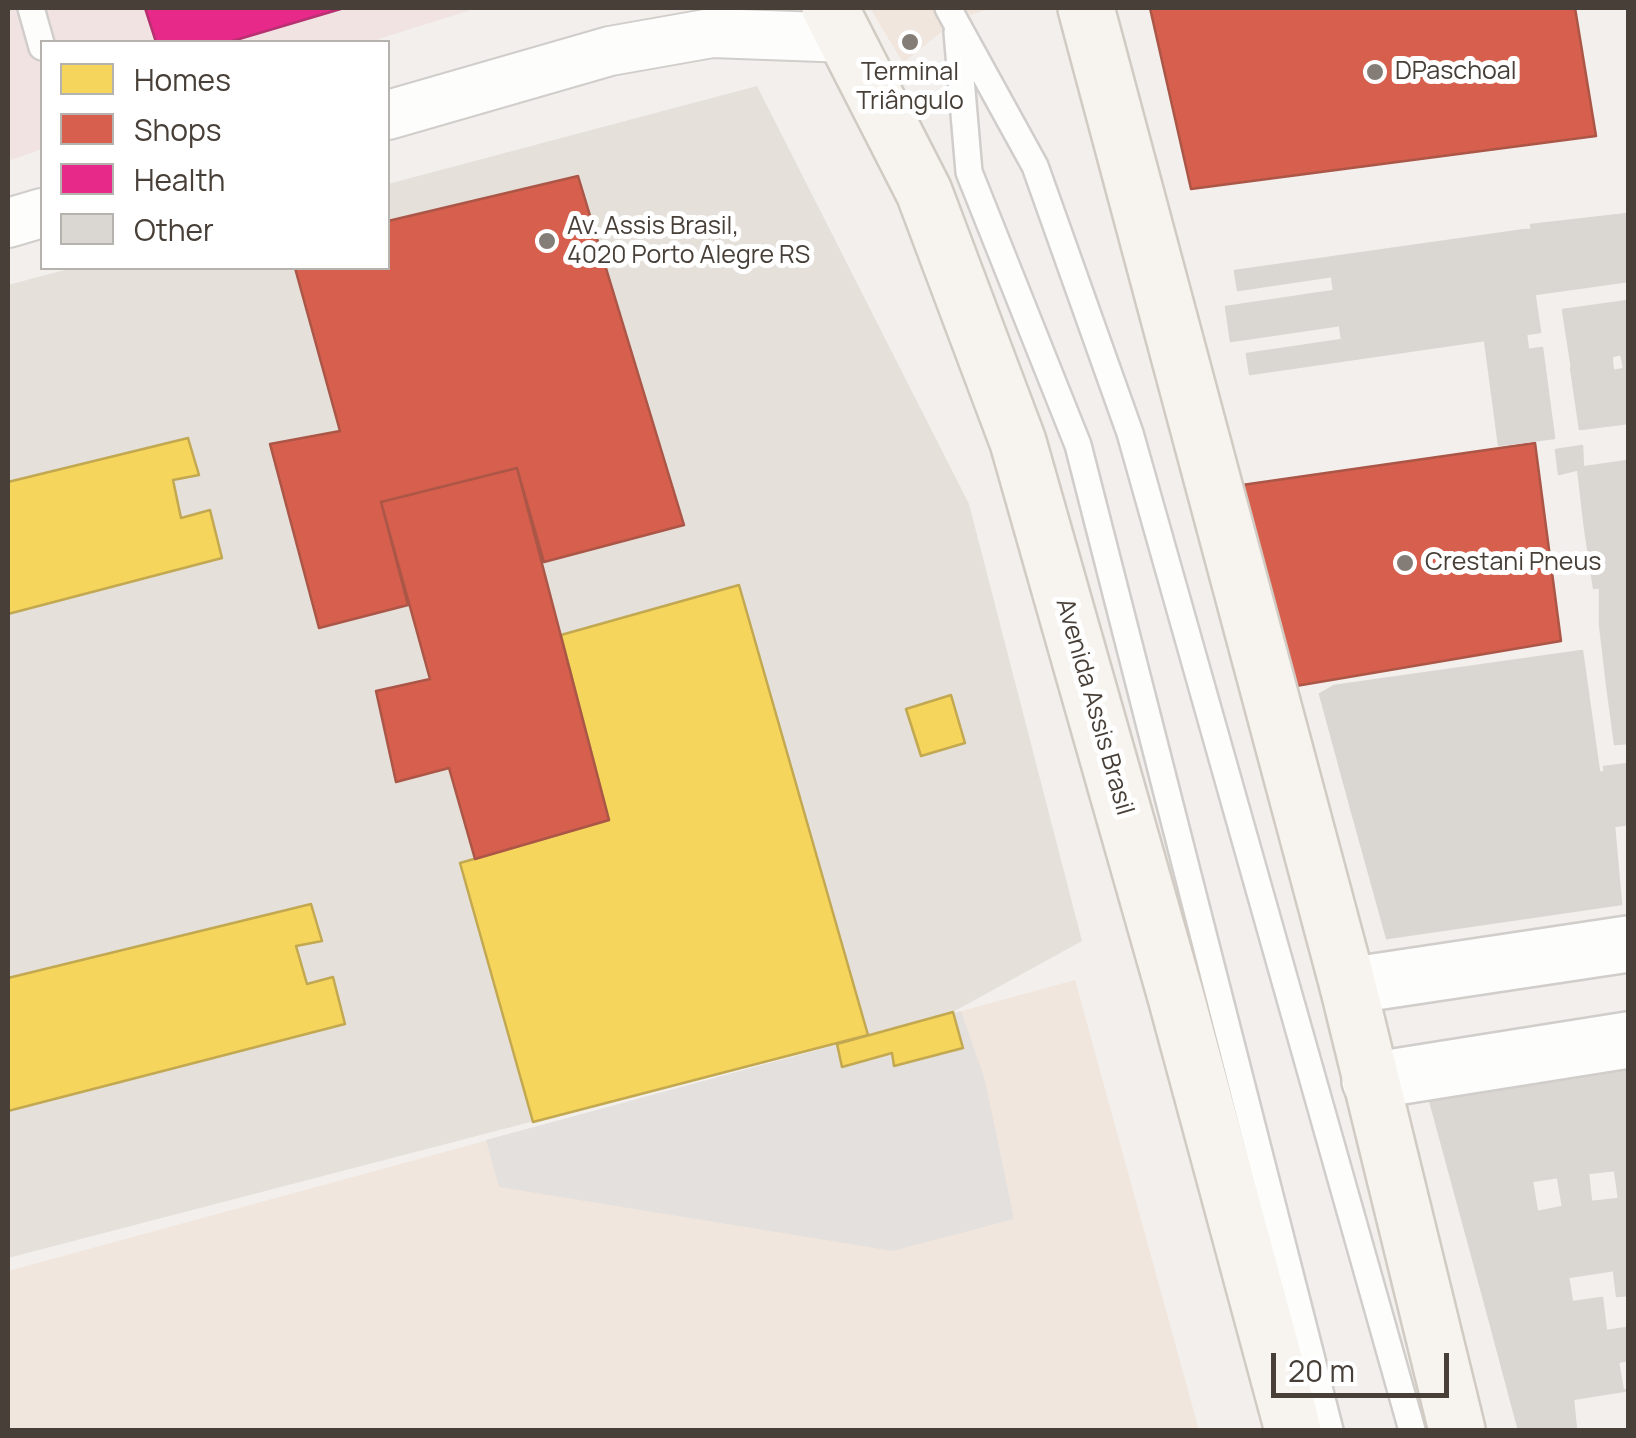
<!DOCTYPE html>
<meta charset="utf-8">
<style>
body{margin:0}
#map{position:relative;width:1636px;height:1438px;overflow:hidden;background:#f2efec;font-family:Manrope,sans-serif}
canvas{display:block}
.frame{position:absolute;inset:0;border:10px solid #484038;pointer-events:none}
.legend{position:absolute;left:40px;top:40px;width:350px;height:230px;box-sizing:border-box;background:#fff;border:2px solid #b6b3af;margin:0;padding:12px 18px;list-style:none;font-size:30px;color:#484038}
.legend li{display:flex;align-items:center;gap:20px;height:50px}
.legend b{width:50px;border:2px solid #b6b3af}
.scale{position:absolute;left:1271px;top:1353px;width:178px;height:45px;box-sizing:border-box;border:5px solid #484038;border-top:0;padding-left:12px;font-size:30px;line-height:35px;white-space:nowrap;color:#484038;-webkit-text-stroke:8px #fff;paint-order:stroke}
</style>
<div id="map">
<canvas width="1636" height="1438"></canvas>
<div class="frame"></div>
<ul class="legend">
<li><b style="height:28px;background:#f6d55c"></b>Homes</li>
<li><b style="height:28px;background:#d6604d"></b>Shops</li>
<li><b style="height:28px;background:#e7298a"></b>Health</li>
<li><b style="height:28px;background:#dad7d3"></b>Other</li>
</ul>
<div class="scale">20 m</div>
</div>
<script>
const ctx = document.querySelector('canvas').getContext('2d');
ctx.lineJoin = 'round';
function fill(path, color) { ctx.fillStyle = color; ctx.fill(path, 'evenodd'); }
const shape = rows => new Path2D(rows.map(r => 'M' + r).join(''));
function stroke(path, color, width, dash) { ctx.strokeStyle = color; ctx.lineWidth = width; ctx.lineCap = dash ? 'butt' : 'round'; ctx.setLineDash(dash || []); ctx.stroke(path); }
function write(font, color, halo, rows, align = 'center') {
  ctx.font = font + ' Manrope,sans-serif'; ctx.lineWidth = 10; ctx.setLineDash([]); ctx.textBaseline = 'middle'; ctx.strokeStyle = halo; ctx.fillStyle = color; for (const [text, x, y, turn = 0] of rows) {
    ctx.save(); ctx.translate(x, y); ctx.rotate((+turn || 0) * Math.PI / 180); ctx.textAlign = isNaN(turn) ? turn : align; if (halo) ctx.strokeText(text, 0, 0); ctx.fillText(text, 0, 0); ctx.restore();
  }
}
fill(shape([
 [757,86,969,504,1082,941,953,1012,8,1258,8,285,72,268,388,268,388,184]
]), '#e5e0da');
fill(shape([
 [870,8,991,8,956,20,903,63],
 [1075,980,1199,1430,8,1430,8,1271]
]), '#f1e6dd');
fill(shape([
 [8,8,477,8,369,42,42,42,42,149,11,160,8,147]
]), '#f0e3e1');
fill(shape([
 [961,1011,985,1080,1014,1219,893,1251,499,1187,486,1140]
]), '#e4e0dd');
const homes = shape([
 [188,438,199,475,173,480,181,518,210,510,222,558,8,614,8,482,188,438],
 [739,585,868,1035,533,1122,460,863,609,820,561,635,739,585],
 [951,695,965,743,921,756,906,709,951,695],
 [311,904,322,941,296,946,307,984,333,977,345,1024,8,1111,8,978,311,904],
 [953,1012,963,1048,894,1066,892,1053,842,1067,837,1044,953,1012]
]);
fill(homes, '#f6d55c');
stroke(homes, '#c2a851', 2.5);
const shops = shape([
 [1150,8,1575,8,1596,136,1191,189,1150,8],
 [578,176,684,525,544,562,517,468,381,502,408,605,319,628,270,444,340,431,295,268,388,268,388,221,578,176],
 [1535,443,1561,641,1290,687,1242,485,1535,443],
 [517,468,609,820,475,859,449,768,396,782,376,691,430,679,381,502,517,468]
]);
fill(shops, '#d6604d');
stroke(shops, '#ab5647', 2.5);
const health = shape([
 [145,8,344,8,229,42,156,42,145,8]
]);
fill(health, '#e7298a');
stroke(health, '#b73071', 2.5);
const building = shape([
 [1628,214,1628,281,1535,294,1525,230,1532,230,1531,225,1628,214],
 [1525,230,1540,332,1250,374,1247,354,1342,340,1340,325,1231,341,1226,307,1334,291,1332,276,1238,290,1235,271,1525,230],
 [1628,301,1628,361,1623,362,1621,354,1612,356,1612,363,1572,368,1563,310,1628,301],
 [1526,334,1528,350,1542,348,1554,438,1499,445,1485,340,1526,334],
 [1628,361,1628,423,1580,429,1571,368,1612,363,1613,371,1624,369,1623,362,1628,361],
 [1582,446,1583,468,1559,474,1556,450,1582,446],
 [1628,461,1627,523,1585,528,1578,468,1628,461],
 [1627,523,1628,583,1594,588,1585,528,1627,523],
 [1628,583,1628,620,1600,624,1600,586,1628,583],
 [1628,620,1628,681,1607,684,1600,624,1628,620],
 [1582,651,1599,772,1351,808,1320,694,1334,686,1582,651],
 [1628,681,1628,743,1615,744,1607,684,1628,681],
 [1628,764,1628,824,1614,826,1621,904,1387,938,1351,808,1605,772,1604,767,1628,764],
 [1628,1063,1628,1295,1617,1296,1614,1270,1568,1277,1572,1302,1488,1314,1428,1093,1628,1063],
 [1615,1170,1619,1199,1591,1202,1588,1173,1615,1170],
 [1558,1177,1563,1207,1537,1212,1532,1181,1558,1177],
 [1602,1298,1606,1331,1628,1328,1628,1360,1618,1362,1623,1391,1513,1408,1488,1314,1602,1298],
 [1628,1390,1628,1430,1519,1430,1513,1408,1628,1390],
 [1628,1390,1628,1430,1576,1430,1573,1399,1628,1390]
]);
fill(building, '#dad7d3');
stroke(building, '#dad6d2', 2.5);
const service = shape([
 [31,8,42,47],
 [948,8,1035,166,1130,433,1412,1430],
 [957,32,969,172,1078,445,1330,1430]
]);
const minor = shape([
 [388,115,610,51,712,33,848,38],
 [8,223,42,213]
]);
const tertiary = shape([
 [1348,986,1628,944],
 [1370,1081,1628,1040]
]);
const secondary = shape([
 [830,8,924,192,1018,442,1176,997,1293,1430],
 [1086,8,1348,986,1457,1430]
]);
stroke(service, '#d0cdca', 30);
stroke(minor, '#d0cdca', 52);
stroke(tertiary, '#d0cdca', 60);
stroke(secondary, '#d1cbc3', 60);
stroke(service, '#fdfdfc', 25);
stroke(minor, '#fdfdfc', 48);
stroke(tertiary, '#fdfdfc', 55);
stroke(secondary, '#f7f4ef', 55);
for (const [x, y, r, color] of [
 [910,42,10,"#847d77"],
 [1375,72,10,"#847d77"],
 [547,241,10,"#847d77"],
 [1405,563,10,"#847d77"]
]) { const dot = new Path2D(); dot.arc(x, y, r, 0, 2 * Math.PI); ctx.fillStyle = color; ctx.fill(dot); stroke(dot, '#fff', 4); }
write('25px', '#484038', '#fff', [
 ["DPaschoal",1395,72],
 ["Terminal",910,73,"center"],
 ["Triângulo",910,102,"center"],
 ["Av. Assis Brasil,",567,227],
 ["4020 Porto Alegre RS",567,256],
 ["Crestani Pneus",1425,563]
], 'left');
write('25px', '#484038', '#fff', [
 ["Avenida Assis Brasil",1094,707,74]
]);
</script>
